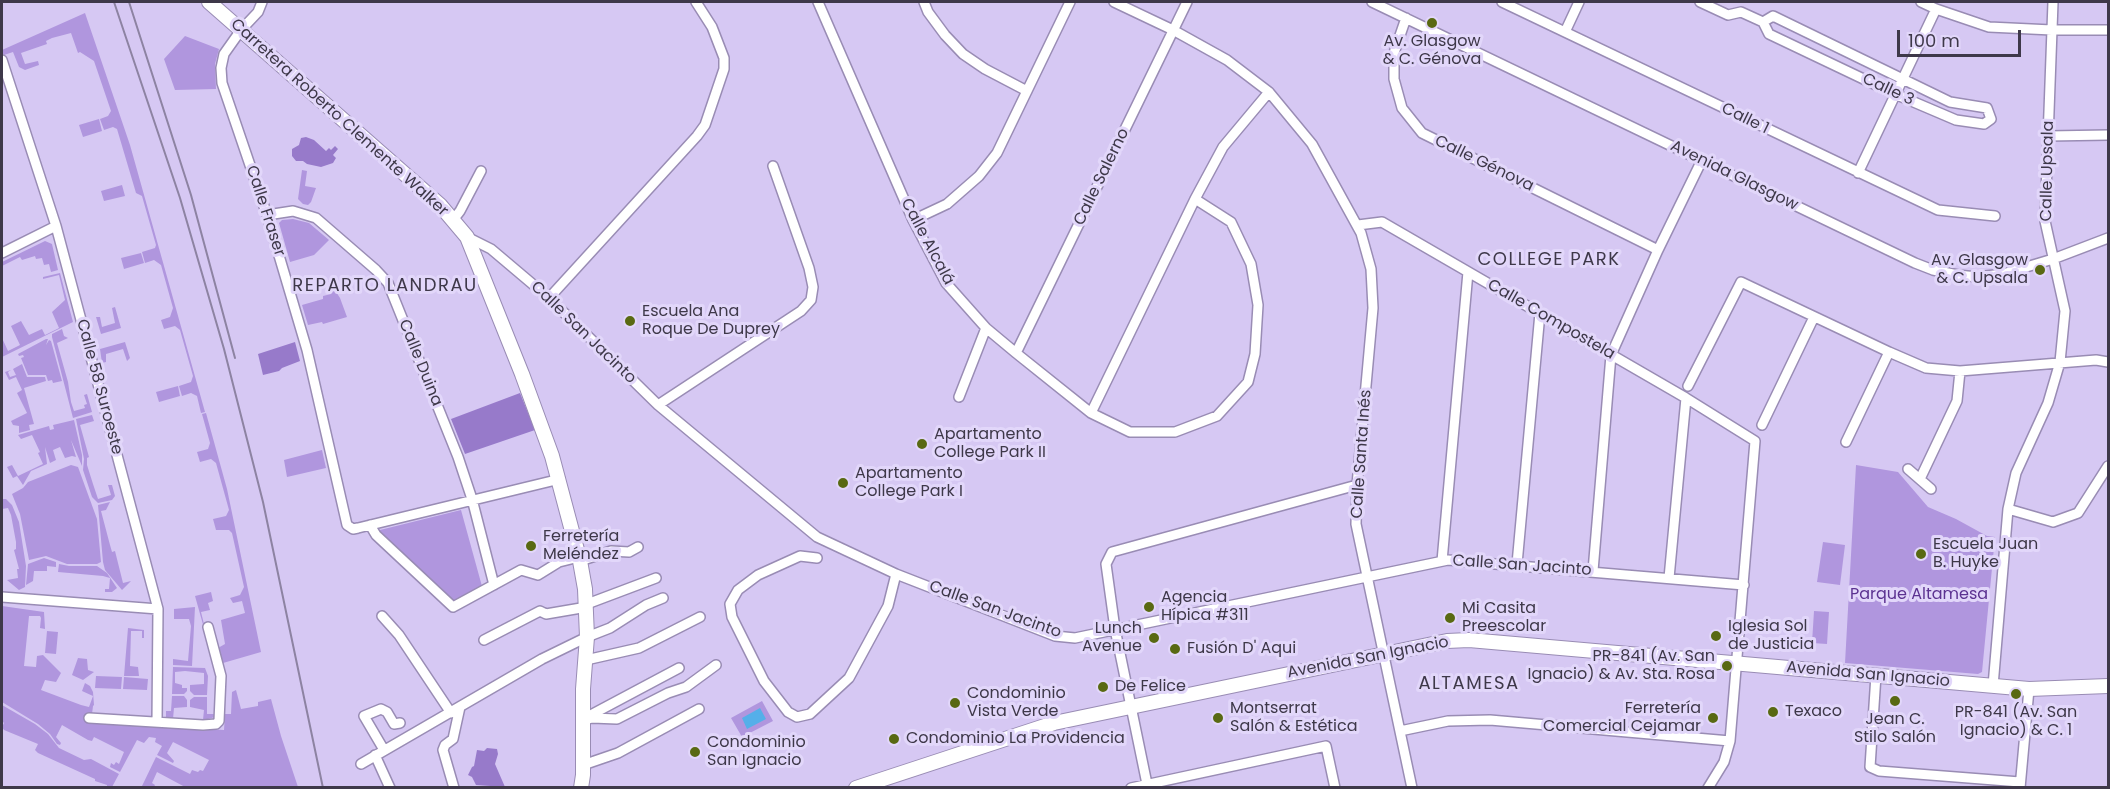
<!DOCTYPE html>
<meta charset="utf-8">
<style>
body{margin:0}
#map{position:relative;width:2110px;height:789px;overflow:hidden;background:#d6c8f3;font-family:Poppins,sans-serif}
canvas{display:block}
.frame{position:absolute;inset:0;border:3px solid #3e3849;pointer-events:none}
.scale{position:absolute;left:1897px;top:30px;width:124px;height:27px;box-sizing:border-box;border:3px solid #3e3849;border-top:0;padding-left:8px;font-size:18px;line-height:21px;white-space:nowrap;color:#3e3849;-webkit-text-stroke:4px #e2d7fa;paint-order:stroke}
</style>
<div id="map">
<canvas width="2110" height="789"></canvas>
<div class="frame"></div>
<div class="scale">100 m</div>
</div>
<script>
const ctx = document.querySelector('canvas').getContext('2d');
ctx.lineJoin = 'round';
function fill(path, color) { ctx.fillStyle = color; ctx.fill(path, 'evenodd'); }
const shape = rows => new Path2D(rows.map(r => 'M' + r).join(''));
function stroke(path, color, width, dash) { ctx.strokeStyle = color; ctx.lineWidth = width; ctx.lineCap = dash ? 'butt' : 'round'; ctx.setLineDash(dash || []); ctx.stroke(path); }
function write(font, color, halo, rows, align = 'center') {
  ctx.font = font + ' Poppins,sans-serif'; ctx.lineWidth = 6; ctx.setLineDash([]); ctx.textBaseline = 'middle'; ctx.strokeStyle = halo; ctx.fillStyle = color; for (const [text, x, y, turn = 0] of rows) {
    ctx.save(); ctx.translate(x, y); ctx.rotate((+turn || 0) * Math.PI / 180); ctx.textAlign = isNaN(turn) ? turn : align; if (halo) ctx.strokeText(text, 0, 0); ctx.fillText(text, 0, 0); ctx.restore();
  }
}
fill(shape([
 [85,13,130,145,205,412,201,413,197,396,191,393,182,396,179,386,191,382,193,376,180,330,175,326,164,329,161,320,170,317,173,308,161,265,154,260,145,263,142,252,155,248,156,245,142,196,136,193,117,129,113,127,104,130,100,119,108,116,111,111,94,61,80,52,78,53,71,33,52,38,46,41,47,44,21,53,25,64,38,61,39,65,25,70,19,67,13,52,4,55,2,52,2,50],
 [185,36,219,49,215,64,216,89,175,90,164,59],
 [99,119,102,131,83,137,79,125],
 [302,170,307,171,305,186,316,188,311,202,308,205,303,204,298,199],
 [122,185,125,196,104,201,101,191],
 [293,219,309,223,329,240,314,255,290,262,279,223,282,220],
 [45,241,52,244,58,270,51,272,49,264,44,265,42,258,36,259,35,256,22,260,20,257,2,266,2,262],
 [141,253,144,263,124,269,121,258],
 [60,273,73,322,2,357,2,338,8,351,20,345,11,326,21,321,29,335,42,329,45,335,59,328,52,312,65,300,59,275,43,279,43,277],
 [327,281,329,281,340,298,347,317,323,324,322,322,308,325,302,305,323,299,323,296,331,294],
 [115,307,121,328,101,334,96,317,100,317,102,327,115,323,112,308],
 [62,329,64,336,68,338,57,343,68,382,71,402,74,411,85,408,84,405,87,404,84,395,87,394,92,412,73,418,52,337,52,334],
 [46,339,48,339,46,345,49,340,51,341,62,381,53,383,52,380,48,381,46,375,28,375,21,358,24,357,23,355,19,356,18,354],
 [125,342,130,358,127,361,123,349,106,354,106,362,102,363,100,349],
 [22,364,27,377,45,377,46,381,24,388,34,424,29,425,30,430,19,433,19,426,13,425,11,421,27,413,17,393,22,390,16,377,9,380,5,372,11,370,8,372,10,377,16,375,13,369],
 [178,386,180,396,159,402,156,392],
 [206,413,227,489,261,652,223,663,218,648,225,644,221,620,245,613,242,601,233,603,230,598,240,595,244,587,232,533,229,530,216,530,213,519,226,516,229,510,216,463,211,459,200,462,197,452,208,449,210,443,202,414],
 [92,415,94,421,80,425,89,457,87,458,87,465,93,484,98,499,111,495,108,485,112,485,115,496,112,500,98,503,92,497,83,470,84,459,76,419],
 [74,420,82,455,82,466,71,440,76,457,72,456,65,458,60,447,53,450,56,460,50,463,45,447,47,464,31,471,23,485,17,476,13,478,7,467,12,465,18,476,43,464,38,453,40,452,32,435,21,439,18,435,49,426,50,430,54,429,53,425],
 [322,450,326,468,287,477,284,460],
 [71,465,78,467,97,519,101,562,97,564,67,564,46,556,29,560,20,514,12,494,23,488,28,482],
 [1856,465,1898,472,1928,507,1956,519,1987,536,1995,537,1982,672,1978,674,1845,663],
 [2,499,6,499,12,505,19,522,26,566,25,587,19,590,7,580,18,578,17,569,19,569,14,550,16,549,16,542,11,515,8,508,2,509],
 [110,502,106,510,101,511,110,545,112,552,115,551,123,583,131,581,122,590,105,570,103,562,98,505],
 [461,510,483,590,453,605,378,533,380,530],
 [1823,542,1845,545,1840,585,1817,582],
 [44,558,56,562,56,567,47,566,47,571,34,571,33,581,26,585,28,564],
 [59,564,69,566,97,566,107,573,117,588,112,592,105,592,105,589,109,589,110,578,103,576,58,572],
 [211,592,213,601,208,603,210,610,201,612,204,624,210,623,211,626,204,628,195,596],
 [2,606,44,612,45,629,40,628,41,618,40,616,29,616,24,666,36,667,37,656,43,655,61,673,56,682,45,680,41,690,81,705,89,707,93,696,82,691,85,683,90,686,93,692,94,705,93,706,92,714,85,714,84,720,94,723,224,730,225,714,231,714,232,692,236,690,241,709,258,706,258,702,271,699,281,736,298,787,185,787,157,772,152,783,155,785,154,787,145,787,142,786,156,757,190,774,192,770,198,772,200,770,203,771,209,760,173,742,167,753,174,761,173,763,157,755,162,746,155,742,156,738,149,737,144,743,137,740,120,772,110,767,111,763,114,765,116,762,119,764,124,752,94,737,92,741,88,740,62,725,56,737,61,743,60,745,57,744,50,734,38,724,2,702],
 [195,607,192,666,173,665,173,659,188,661,191,626,189,619,174,619,174,609],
 [1814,611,1829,612,1827,644,1812,643],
 [128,628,144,630,144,638,142,638,142,631,131,631,130,666,138,667,139,676,124,676],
 [47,631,58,632,56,654,45,653],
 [78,658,87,659,88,670,94,672,83,680,72,675],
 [173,667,205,668,208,676,207,695,194,695,190,691,190,685,204,684,204,673,185,671,175,672,175,683,182,685,182,688,187,688,187,691,184,694,172,694],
 [96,676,122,677,121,689,95,688],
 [124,677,148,679,147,690,123,689],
 [172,696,184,696,187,700,187,707,174,708,173,719,166,719,166,711,171,711],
 [194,697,207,697,207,714,216,714,215,717,201,721,194,721,203,720,204,710,190,707,190,700],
 [762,701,773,721,742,737,731,718],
 [2,705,35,724,48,734,59,748,84,760,91,759,119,774,112,787,107,787,107,785,95,781,95,779,38,753,35,750,38,744,4,730,2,727,4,723,2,721]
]), '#b096de');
fill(shape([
 [306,137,314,140,326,151,329,148,331,150,335,146,338,149,333,155,336,158,333,163,321,167,307,164,303,161,296,161,292,156,292,149,299,145,301,138],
 [295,342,300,361,282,368,279,371,263,375,258,354],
 [520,393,535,430,465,454,451,419],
 [487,748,497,749,498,754,495,764,505,787,476,785,472,777,468,775,472,767,474,766,477,750,484,751]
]), '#977aca');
fill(shape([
 [760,708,766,719,747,729,742,718]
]), '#55afe9');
const street = shape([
 [262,2,258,12,241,30,224,54,221,68,222,83,267,215,307,350,347,525,353,529,358,528,560,479],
 [818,2,913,220,946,283,986,328,1016,353,1091,413,1130,432,1175,432,1217,416,1248,382,1255,354,1258,305,1251,264,1231,222,1195,199],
 [924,2,928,12,945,35,963,54,985,69,1027,91],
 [1114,2,1173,30,1227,60,1269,92,1312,144,1361,233,1371,269,1373,308,1357,485,1356,524,1412,788],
 [1372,2,1915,263,1933,270,1958,275,1977,277,2003,274,2053,259,2108,238],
 [1502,2,1938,210,1995,216],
 [1700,2,1728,15,1741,12,1763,22,1769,34,1895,94,1956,120,1984,124,1991,119,1987,108,1950,102,1773,16,1763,22],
 [1921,2,1936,9,1989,27,2052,30,2108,30],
 [1406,18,1394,53,1394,79,1402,108,1422,133,1658,250],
 [1565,32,1579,2],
 [2,60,56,226,158,609,157,722],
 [2048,136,2108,135],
 [1858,173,1936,9],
 [267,215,293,211,316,218,376,270,388,283,458,457,472,499,494,585],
 [453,220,460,211,481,171],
 [913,220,947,204,979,176,997,153,1070,2],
 [1358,225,1382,222,1686,398,1755,441,1730,741,1724,762,1708,788],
 [467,237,491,249,549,298,658,405,817,537,896,574,1055,636,1075,638,1448,560,1744,585],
 [2,253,56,226],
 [549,298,697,136,705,125,724,69,724,58,712,27,696,2],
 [1016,353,1187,2],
 [1688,386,1741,282,1889,352,1926,368,1960,371,2096,360,2108,362],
 [959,397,986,328],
 [658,405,801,311,811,300,813,287,809,268,773,166],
 [1091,413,1195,199,1223,147,1269,92],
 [1762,425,1814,317],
 [1846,442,1889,352],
 [1908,469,1931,489],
 [1920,479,1957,401,1960,371],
 [2008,509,2053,522,2078,513,2108,466],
 [370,525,376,535,453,607,521,570,538,575,559,562,579,557],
 [817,558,800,556,758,575,738,590,730,604,732,617,764,681,788,712,797,717,810,714,849,678,888,606,896,574],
 [580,561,611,551,629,552,638,547],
 [1442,561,1468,272],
 [1517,564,1540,313],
 [1593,571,1611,355,1658,250,1702,160],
 [1669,578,1686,398],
 [2,597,158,609],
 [587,604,656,578],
 [382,616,399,635,451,713],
 [484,640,540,611,546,614,587,607],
 [586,660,639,648,700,617],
 [1876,675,1870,767,1879,771,2020,782],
 [1993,686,2008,509,2016,473,2048,403,2060,362,2065,311,2045,221,2053,2],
 [587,717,679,668],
 [89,718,203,725,216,724,219,721,221,676,208,627],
 [583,720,592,718,617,719,668,693,686,687,716,665],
 [1400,731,1448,721,1490,720,1730,741],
 [384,750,364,716,381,709,387,712,394,724,400,723],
 [375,755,390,788],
 [361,764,542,659,587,637,610,628,646,605,663,598],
 [583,765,618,753,699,709],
 [1147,784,1115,629,1106,564,1112,552,1357,485],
 [454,788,443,750,445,745,453,739,460,707],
 [1131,788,1326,746,1335,788],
 [2020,788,2029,689]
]);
const secondary = shape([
 [209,2,440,205,467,237,522,374,552,456,580,561,585,589,587,637,583,689,583,775,581,788],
 [856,788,1054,723,1447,641,1469,640,2029,689,2108,686]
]);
stroke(street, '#998cb4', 12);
stroke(secondary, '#998cb4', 16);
stroke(street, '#fff', 9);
stroke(secondary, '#fff', 14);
stroke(shape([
 [114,2,180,198,224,349,263,502,323,788],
 [129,2,191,195,235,358]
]), '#8d83a2', 2);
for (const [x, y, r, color] of [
 [1432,23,6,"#596912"],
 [2040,270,6,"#596912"],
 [630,321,6,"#596912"],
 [922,444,6,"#596912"],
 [843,483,6,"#596912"],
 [531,546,6,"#596912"],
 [1921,554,6,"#596912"],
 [1149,607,6,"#596912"],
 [1450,618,6,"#596912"],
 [1716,636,6,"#596912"],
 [1154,638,6,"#596912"],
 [1175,649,6,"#596912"],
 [1727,666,6,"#596912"],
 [1103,687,6,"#596912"],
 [2016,694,6,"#596912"],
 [1895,701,6,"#596912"],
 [955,703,6,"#596912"],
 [1773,712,6,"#596912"],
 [1218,718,6,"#596912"],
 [1713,718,6,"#596912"],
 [894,739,6,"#596912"],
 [695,752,6,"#596912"]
]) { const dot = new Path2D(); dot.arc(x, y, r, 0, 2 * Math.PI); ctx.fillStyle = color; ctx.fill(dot); stroke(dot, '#e2d7fa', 2); }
write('16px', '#3e3849', '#e2d7fa', [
 ["Av. Glasgow",1432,42,"center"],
 ["& C. Génova",1432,60,"center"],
 ["Av. Glasgow",2028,261,"right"],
 ["& C. Upsala",2028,279,"right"],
 ["Escuela Ana",642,312],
 ["Roque De Duprey",642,330],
 ["Apartamento",934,435],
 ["College Park II",934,453],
 ["Apartamento",855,474],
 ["College Park I",855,492],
 ["Ferretería",543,537],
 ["Meléndez",543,555],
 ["Escuela Juan",1933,545],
 ["B. Huyke",1933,563],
 ["Agencia",1161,598],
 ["Hípica #311",1161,616],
 ["Mi Casita",1462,609],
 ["Preescolar",1462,627],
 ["Iglesia Sol",1728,627],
 ["de Justicia",1728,645],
 ["Lunch",1142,629,"right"],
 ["Avenue",1142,647,"right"],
 ["Fusión D' Aqui",1187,649],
 ["PR-841 (Av. San",1715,657,"right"],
 ["Ignacio) & Av. Sta. Rosa",1715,675,"right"],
 ["De Felice",1115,687],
 ["Condominio",967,694],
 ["Vista Verde",967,712],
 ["Montserrat",1230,709],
 ["Salón & Estética",1230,727],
 ["Ferretería",1701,709,"right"],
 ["Comercial Cejamar",1701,727,"right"],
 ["Texaco",1785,712],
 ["PR-841 (Av. San",2016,713,"center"],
 ["Ignacio) & C. 1",2016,731,"center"],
 ["Jean C.",1895,720,"center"],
 ["Stilo Salón",1895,738,"center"],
 ["Condominio La Providencia",906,739],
 ["Condominio",707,743],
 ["San Ignacio",707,761]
], 'left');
write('16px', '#3e3849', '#e2d7fa', [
 ["Calle 3",1888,90,25],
 ["Carretera Roberto Clemente Walker",339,118,42],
 ["Calle 1",1745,119,26],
 ["Calle Génova",1484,164,26],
 ["Calle Upsala",2048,171,-89],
 ["Avenida Glasgow",1734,176,26],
 ["Calle Salerno",1102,177,-64],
 ["Calle Fraser",265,211,72],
 ["Calle Alcalá",927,242,62],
 ["Calle Compostela",1551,320,30],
 ["Calle San Jacinto",583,333,44],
 ["Calle Duina",420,363,68],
 ["Calle 58 Suroeste",99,387,75],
 ["Calle Santa Inés",1362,454,-86],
 ["Calle San Jacinto",1522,566,4],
 ["Calle San Jacinto",995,610,20],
 ["Avenida San Ignacio",1368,658,-11],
 ["Avenida San Ignacio",1868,675,5]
]);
write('16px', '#5c3291', '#e2d7fa', [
 ["Parque Altamesa",1919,595]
]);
ctx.letterSpacing = '1.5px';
write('18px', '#3e3849', '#e2d7fa', [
 ["COLLEGE PARK",1549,260],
 ["REPARTO LANDRAU",385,286],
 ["ALTAMESA",1469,684]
]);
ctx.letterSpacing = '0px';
</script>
